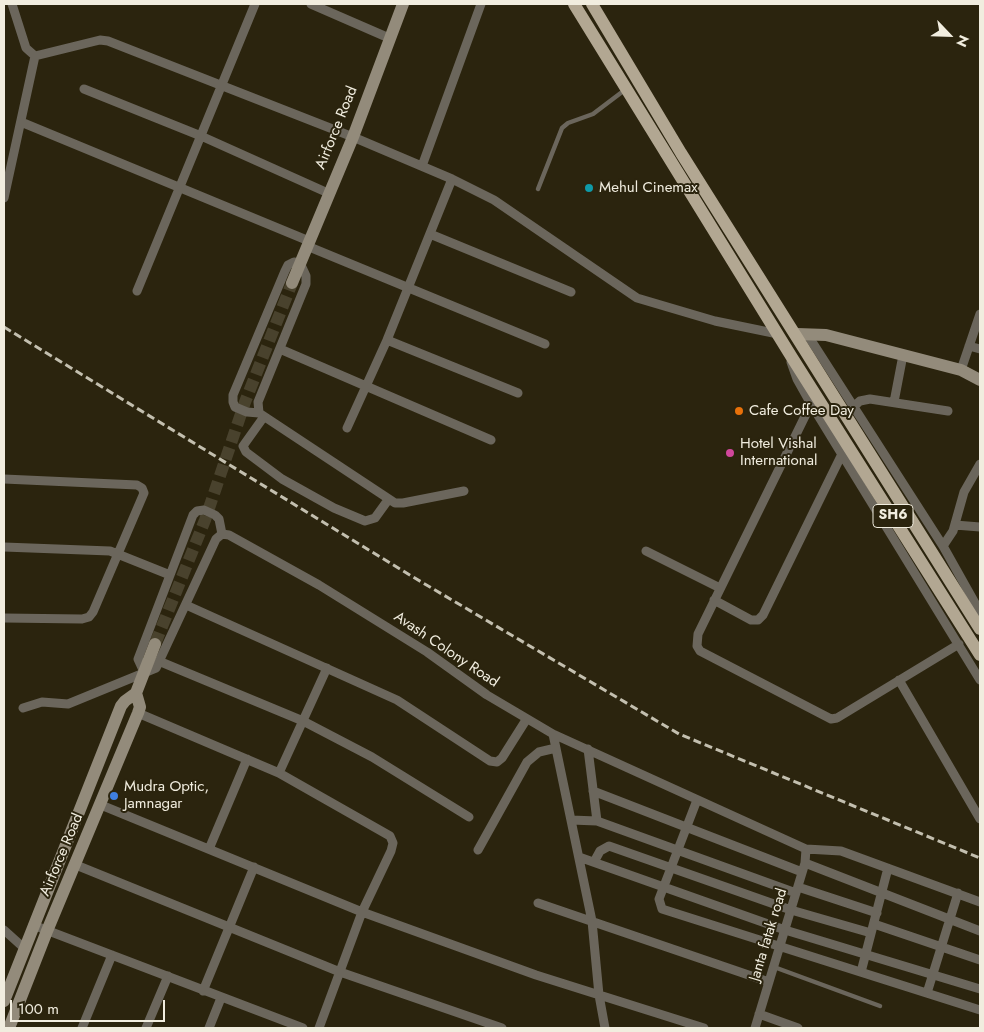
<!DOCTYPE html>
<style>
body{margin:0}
#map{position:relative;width:984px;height:1032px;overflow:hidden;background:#2b240e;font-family:Jost,sans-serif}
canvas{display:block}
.frame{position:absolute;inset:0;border:5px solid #f1eddf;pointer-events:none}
.north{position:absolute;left:924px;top:10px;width:50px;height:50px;-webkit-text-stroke:4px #2b240e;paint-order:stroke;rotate:114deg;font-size:14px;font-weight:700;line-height:20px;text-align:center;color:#f1eddf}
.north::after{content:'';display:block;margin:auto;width:18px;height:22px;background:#f1eddf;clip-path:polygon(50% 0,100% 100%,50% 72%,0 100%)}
.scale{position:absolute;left:10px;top:1000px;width:155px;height:22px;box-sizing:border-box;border:2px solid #f1eddf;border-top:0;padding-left:6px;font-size:15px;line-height:18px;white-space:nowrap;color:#f1eddf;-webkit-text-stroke:4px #2b240e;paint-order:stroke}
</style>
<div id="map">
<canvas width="984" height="1032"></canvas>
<div class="frame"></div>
<div class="north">N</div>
<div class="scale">100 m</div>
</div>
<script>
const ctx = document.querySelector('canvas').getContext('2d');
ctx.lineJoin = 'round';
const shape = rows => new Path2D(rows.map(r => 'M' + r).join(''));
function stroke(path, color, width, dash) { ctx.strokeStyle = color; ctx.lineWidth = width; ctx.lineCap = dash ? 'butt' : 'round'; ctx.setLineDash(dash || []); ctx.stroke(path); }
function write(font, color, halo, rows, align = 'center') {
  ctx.font = font + ' Jost,sans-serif'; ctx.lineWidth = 4; ctx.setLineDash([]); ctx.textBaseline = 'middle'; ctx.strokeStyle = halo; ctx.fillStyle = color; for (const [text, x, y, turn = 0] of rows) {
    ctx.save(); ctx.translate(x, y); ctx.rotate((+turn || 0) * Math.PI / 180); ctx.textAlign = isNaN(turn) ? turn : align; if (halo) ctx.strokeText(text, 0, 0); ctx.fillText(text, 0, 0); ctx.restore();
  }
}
stroke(shape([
 [155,644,205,520,245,402,292,283]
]), '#49422d', 12, [12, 6]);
stroke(shape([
 [538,189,562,128,568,123,593,114,626,89],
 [774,967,880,1006]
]), '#6b665c', 4.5);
stroke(shape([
 [12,4,26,48,35,56,100,40,108,41,353,137,452,179,494,200,637,298,715,321,778,334],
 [311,4,389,38],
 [84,89,201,136,328,193],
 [21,122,309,241],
 [422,166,481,4],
 [4,198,35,56],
 [430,234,571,292],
 [307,246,545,344],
 [137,291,255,4],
 [807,334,943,546,980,612],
 [387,340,518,393],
 [969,346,980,349],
 [280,349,491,440],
 [791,362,797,379,811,404,980,680],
 [961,370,980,314],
 [894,402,903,355],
 [811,404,698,634,697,646,700,651,831,719,837,718,959,644],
 [853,407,860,401,870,399,948,411],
 [259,413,247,412,235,407,233,402,233,395,285,271,288,265,294,262,300,263,306,276,306,284,258,402,259,413,395,503,403,503,464,491],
 [263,418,243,446,246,452,282,479,334,508,365,521,375,518,388,500],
 [347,428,387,340,452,179],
 [4,479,137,485,142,488,144,493,93,612,89,617,82,619,4,618],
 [955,525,980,527],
 [943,546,953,531,964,492,980,464],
 [4,547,110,551,170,575],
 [646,551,720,588],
 [714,600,751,620,758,620,763,615,842,454],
 [186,605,397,700,490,761,497,762,502,758,526,720],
 [161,662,303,721,372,757,469,817],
 [144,672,138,659,193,515,197,511,204,510,215,515,219,519,222,534],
 [899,680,980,819],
 [23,708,42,702,68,704,156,668,216,539,222,534,229,535,319,585,427,652,487,695,553,734,806,849,841,851,980,902],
 [138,713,279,773,390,836,393,843,391,851,362,912,319,1028],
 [553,734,592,921,599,995,605,1028],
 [588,749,597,821],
 [279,773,327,668],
 [593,791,802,872],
 [697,800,659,899,662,909,980,1010],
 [101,805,362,912,536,975,704,1028],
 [571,820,597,821,796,893],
 [209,849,247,759],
 [478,850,527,762,539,752,556,748],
 [579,857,785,930,980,989],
 [594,862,600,851,609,846,791,910,871,933],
 [805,863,980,931],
 [76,865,340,972,502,1028],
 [798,887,877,913],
 [538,903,769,982],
 [874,924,980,960],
 [33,925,303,1028],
 [4,930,24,948],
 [861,972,888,868],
 [203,991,254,867],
 [927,993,958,893],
 [759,1014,798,1028],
 [82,1028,112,955],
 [146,1028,168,976],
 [209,1028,221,998],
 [755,1028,805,863,806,849]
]), '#6b665c', 9);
stroke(shape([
 [292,283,353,137,403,4],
 [797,334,826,335,961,370,980,380],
 [4,1001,121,706,125,701,136,693],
 [9,1028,47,931,138,713,140,707,136,693,155,644]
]), '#938b7b', 12);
stroke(shape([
 [574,4,791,356,980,655],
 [592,4,681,153,980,629]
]), '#b2a792', 12);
stroke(shape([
 [4,327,413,577,679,734,980,858]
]), '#c3bfaf', 3, [8, 4]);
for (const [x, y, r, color] of [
 [589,188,5,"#0f9aa8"],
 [739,411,5,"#e8710a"],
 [730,453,5,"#d1479c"],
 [114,796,5,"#3f7fe0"]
]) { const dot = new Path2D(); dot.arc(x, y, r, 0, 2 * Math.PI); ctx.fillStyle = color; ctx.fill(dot); stroke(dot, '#2b240e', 2); }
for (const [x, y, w] of [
 [893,516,40]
]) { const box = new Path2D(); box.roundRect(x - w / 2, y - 11.5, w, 23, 4); ctx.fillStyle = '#2b240e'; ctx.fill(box); stroke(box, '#f1eddf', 1); }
write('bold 14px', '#f1eddf', null, [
 ["SH6",893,516]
]);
write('15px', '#f1eddf', '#2b240e', [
 ["Airforce Road",337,128,-68],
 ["Avash Colony Road",446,650,34],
 ["Airforce Road",62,855,-67],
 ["Janta fatak road",769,935,-73]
]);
write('15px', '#f1eddf', '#2b240e', [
 ["Mehul Cinemax",599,188],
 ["Cafe Coffee Day",749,411],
 ["Hotel Vishal",740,444],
 ["International",740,461],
 ["Mudra Optic,",124,787],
 ["Jamnagar",124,804]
], 'left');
</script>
